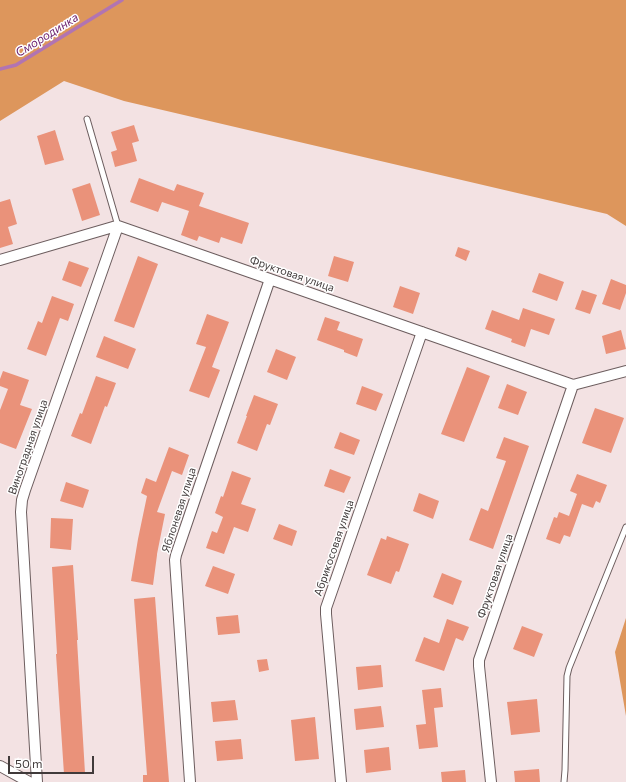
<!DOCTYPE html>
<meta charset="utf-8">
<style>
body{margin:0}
#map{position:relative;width:626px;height:782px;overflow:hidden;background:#f3e2e3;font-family:Commissioner,sans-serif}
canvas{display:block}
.scale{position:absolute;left:8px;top:756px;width:86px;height:18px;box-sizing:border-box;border:2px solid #403a3a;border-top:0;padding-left:5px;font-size:12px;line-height:14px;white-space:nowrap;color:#403a3a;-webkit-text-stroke:3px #fff;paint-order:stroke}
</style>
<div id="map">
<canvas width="626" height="782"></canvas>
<div class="scale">50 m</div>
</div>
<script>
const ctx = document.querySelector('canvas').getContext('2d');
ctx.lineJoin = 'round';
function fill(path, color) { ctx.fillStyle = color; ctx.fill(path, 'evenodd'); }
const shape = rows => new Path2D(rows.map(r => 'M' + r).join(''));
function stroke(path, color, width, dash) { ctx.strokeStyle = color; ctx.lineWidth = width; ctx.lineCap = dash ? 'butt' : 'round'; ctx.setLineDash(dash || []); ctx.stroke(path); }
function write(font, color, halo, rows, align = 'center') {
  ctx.font = font + ' Commissioner,sans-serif'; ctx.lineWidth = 3; ctx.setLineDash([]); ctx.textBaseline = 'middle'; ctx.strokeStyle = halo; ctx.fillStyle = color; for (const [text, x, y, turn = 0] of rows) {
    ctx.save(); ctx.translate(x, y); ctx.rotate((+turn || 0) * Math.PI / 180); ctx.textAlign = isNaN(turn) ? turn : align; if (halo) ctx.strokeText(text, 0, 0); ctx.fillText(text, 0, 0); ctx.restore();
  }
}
fill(shape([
 [0,0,626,0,626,226,607,214,124,101,64,81,0,121],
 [626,618,626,716,615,652]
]), '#dd965c');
stroke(shape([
 [0,69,16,65,122,0]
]), '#b174b2', 3.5);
fill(shape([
 [134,125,139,141,132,143,137,161,115,167,111,152,117,150,111,132],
 [55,130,64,160,45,165,37,136],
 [139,178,174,191,177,184,204,193,199,206,249,223,242,244,221,237,219,243,199,236,197,241,181,235,189,211,162,202,158,212,130,202],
 [90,183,100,215,82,221,72,189],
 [10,199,17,224,8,227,13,244,0,248,0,202],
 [458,247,470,251,466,261,455,256],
 [138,256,158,264,134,328,114,321],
 [334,256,354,262,348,282,328,276],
 [69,261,89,268,81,287,62,280],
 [539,273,564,282,557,301,532,292],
 [611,279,626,285,626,293,620,310,602,304],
 [400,286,420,293,413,314,393,307],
 [582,290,597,295,590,314,575,309],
 [52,296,74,304,68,321,60,318,46,356,27,349,38,321,42,323],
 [523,308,555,319,549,335,531,329,525,347,511,342,512,339,485,329,492,310,519,320],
 [207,314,229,322,212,367,220,370,209,398,189,391,206,347,196,344],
 [325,317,340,322,337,330,363,339,357,357,344,352,344,350,317,340],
 [621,330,626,349,606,354,602,336],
 [104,336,136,349,128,369,96,357],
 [276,349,296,357,287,380,267,372],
 [467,367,490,376,464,442,441,434],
 [3,371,29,380,20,405,32,409,16,449,0,443,0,410,8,389,0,386,0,379],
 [96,376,116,383,107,407,105,406,91,444,71,436,80,413,82,414],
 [507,384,527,392,518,415,498,408],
 [362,386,383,394,376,411,356,404],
 [254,395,278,404,270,425,267,424,257,451,237,443,247,416,246,416],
 [595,408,624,418,611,453,582,443],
 [340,432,360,440,354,455,334,448],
 [504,437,529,446,493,549,469,540,481,508,488,511,506,461,496,458],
 [169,447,189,455,182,475,172,471,157,512,165,514,157,554,157,555,153,585,131,581,138,539,147,496,141,493,146,478,156,482],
 [330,469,351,477,344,493,324,486],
 [232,471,251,478,241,504,256,509,248,532,234,527,224,554,206,548,212,531,217,533,223,517,215,513,221,496,223,497],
 [577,474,607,485,600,503,596,501,593,508,582,504,570,537,564,535,560,544,546,539,554,517,557,518,559,512,569,516,577,494,570,491],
 [66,482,89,490,83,508,60,501],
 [419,493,439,501,433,519,413,511],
 [51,518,73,519,71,550,50,548],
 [279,524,297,531,292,546,273,539],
 [387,536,409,544,399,572,396,571,391,584,367,575,381,538,386,540],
 [73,565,78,640,77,640,85,773,64,774,56,654,57,654,52,567],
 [213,566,235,574,228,594,205,586],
 [442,573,462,581,453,605,433,597],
 [155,597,165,731,169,782,143,782,143,775,147,775,134,599],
 [238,615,240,633,218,635,216,617],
 [447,619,469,627,463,641,456,638,444,671,415,661,424,637,439,643],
 [522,626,543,634,534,657,513,649],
 [267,659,269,670,259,672,257,660],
 [381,665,383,687,358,690,356,667],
 [441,688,443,707,434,708,438,747,419,749,416,725,426,724,422,690],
 [537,699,540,732,511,735,507,702],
 [235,700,238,720,213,722,211,702],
 [381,706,384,727,356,730,354,709],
 [315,717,319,759,295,761,291,720],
 [241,739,243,759,217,761,215,741],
 [389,747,391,770,366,773,364,750],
 [539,769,540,782,515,782,514,771],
 [465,770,466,782,442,782,441,772]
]), '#ea927a');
const service = shape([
 [87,119,118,226],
 [564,782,565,770,567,676,569,668,626,527]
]);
const minor = shape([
 [0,260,113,227,118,226,573,385,626,371],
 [0,766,29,782],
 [37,782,21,512,22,500,25,490,118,226],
 [190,782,175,560,176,555,270,279],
 [341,782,326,614,326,608,422,332],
 [491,782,479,666,479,660,573,385]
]);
stroke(service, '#6c5d5e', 7);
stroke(minor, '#6c5d5e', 12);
stroke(service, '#fff', 5);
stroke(minor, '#fff', 10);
write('11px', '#403a3a', '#fff', [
 ["Фруктовая улица",292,274,19],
 ["Виноградная улица",28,447,-71],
 ["Яблоневая улица",179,510,-72],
 ["Абрикосовая улица",334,548,-71],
 ["Фруктовая улица",495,576,-71]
]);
write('italic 12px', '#6c226f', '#fff', [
 ["Смородинка",47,35,-32]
]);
</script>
